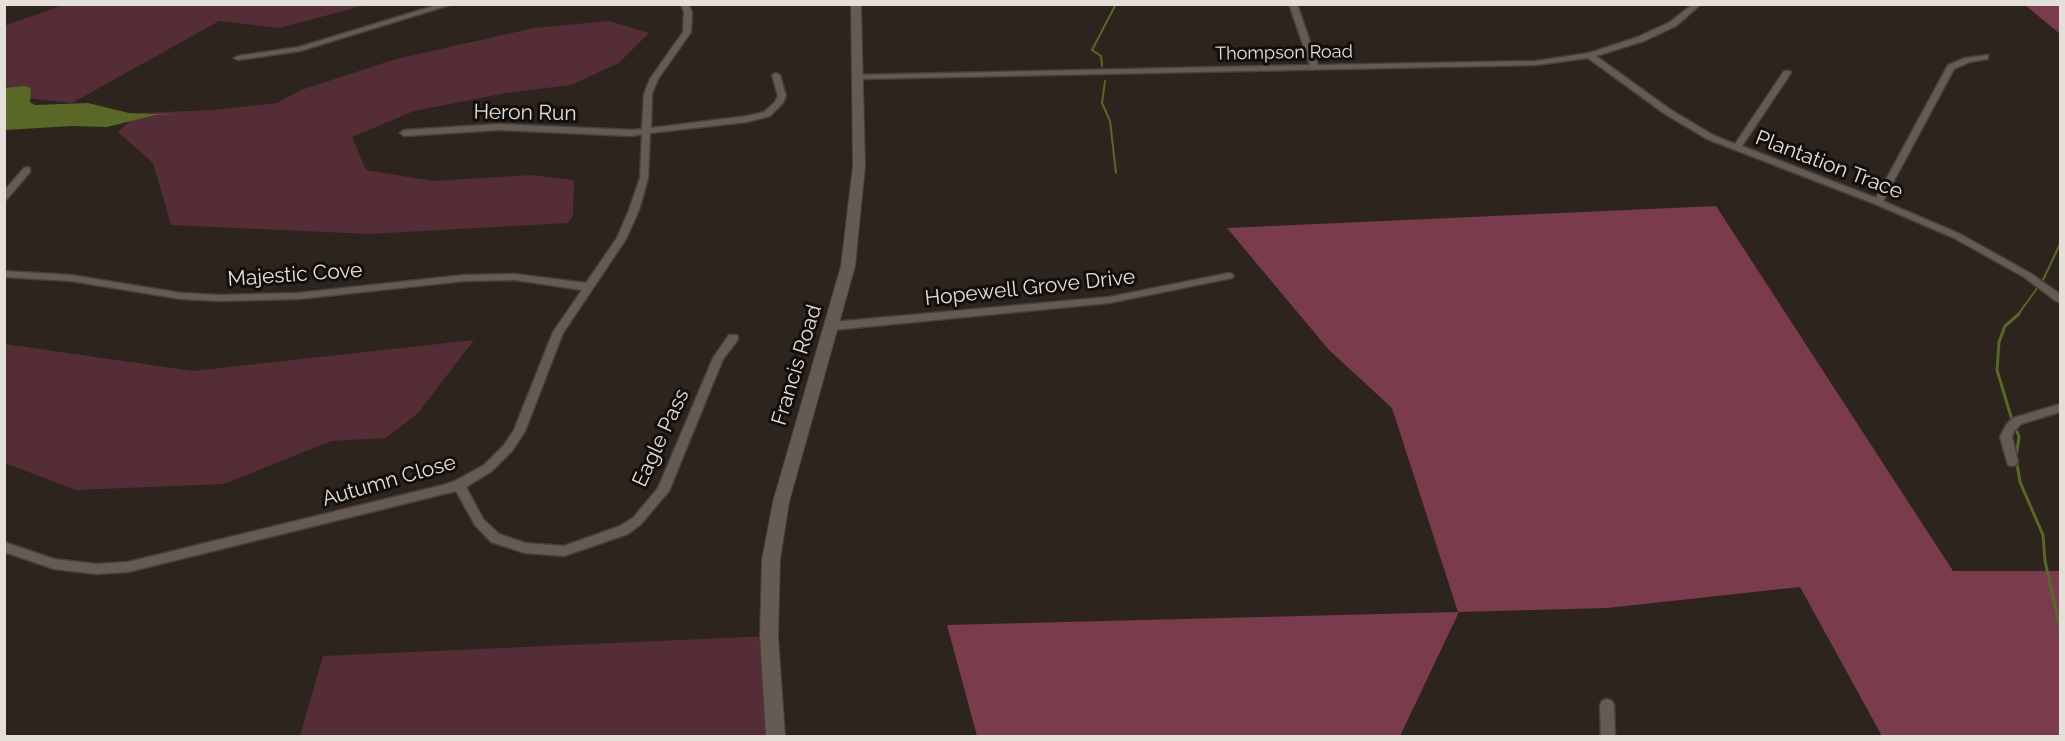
<!DOCTYPE html>
<style>
body{margin:0}
#map{position:relative;width:2065px;height:741px;overflow:hidden;background:#2d241d;font-family:Raleway,sans-serif}
canvas{display:block}
.frame{position:absolute;inset:0;border:6px solid #e5dfda;pointer-events:none}
</style>
<div id="map">
<canvas width="2065" height="741"></canvas>
<div class="frame"></div>
</div>
<script>
const ctx = document.querySelector('canvas').getContext('2d');
ctx.lineJoin = 'round';
function fill(path, color) { ctx.fillStyle = color; ctx.fill(path, 'evenodd'); }
const shape = rows => new Path2D(rows.map(r => 'M' + r).join(''));
function stroke(path, color, width, dash) { ctx.strokeStyle = color; ctx.lineWidth = width; ctx.lineCap = dash ? 'butt' : 'round'; ctx.setLineDash(dash || []); ctx.stroke(path); }
function write(font, color, halo, rows, align = 'center') {
  ctx.font = font + ' Raleway,sans-serif'; ctx.lineWidth = 6; ctx.setLineDash([]); ctx.textBaseline = 'middle'; ctx.strokeStyle = halo; ctx.fillStyle = color; for (const [text, x, y, turn = 0] of rows) {
    ctx.save(); ctx.translate(x, y); ctx.rotate((+turn || 0) * Math.PI / 180); ctx.textAlign = isNaN(turn) ? turn : align; if (halo) ctx.strokeText(text, 0, 0); ctx.fillText(text, 0, 0); ctx.restore();
  }
}
fill(shape([
 [63,5,365,5,280,28,219,21,72,103,7,96,4,92,4,26],
 [609,21,649,33,619,63,571,85,506,93,414,111,352,137,366,170,433,181,531,175,574,180,573,216,568,223,369,234,171,225,153,163,118,132,139,113,214,110,277,103,301,90,396,59,534,28],
 [474,340,418,413,386,438,331,441,224,484,76,490,5,463,5,344,193,371],
 [769,636,776,736,300,736,323,656]
]), '#542d37');
fill(shape([
 [2025,5,2060,5,2060,34],
 [1716,206,1953,571,2060,571,2060,736,1882,736,1800,587,1607,608,1459,612,1400,736,977,736,947,625,1458,612,1392,408,1329,350,1227,228]
]), '#7a3b4c');
fill(shape([
 [24,86,31,88,30,102,35,105,88,103,129,113,177,115,155,115,107,127,72,126,5,130,5,88]
]), '#596727');
stroke(shape([
 [1102,66,1101,56,1092,50,1116,4],
 [1105,81,1102,103,1110,121,1116,173],
 [2017,316,2043,280,2060,244]
]), '#596727', 2);
stroke(shape([
 [2012,420,1997,370,1999,342,2005,326,2019,314],
 [2015,426,2019,437,2016,458,2020,482,2043,535,2045,561,2060,629]
]), '#596727', 3);
const street = shape([
 [440,4,453,4,300,51,238,60,234,58,238,56,299,47,440,4],
 [681,4,688,4,692,12,691,32,658,79,652,94,651,128,747,116,764,112,775,102,778,96,772,75,776,73,780,75,786,96,783,103,770,116,747,122,650,133,648,178,639,210,626,239,563,333,525,431,512,451,492,471,466,487,483,519,499,534,525,543,564,546,620,526,633,518,658,488,713,358,729,335,737,335,738,338,737,341,723,359,669,491,641,524,628,534,564,556,525,553,491,542,475,525,456,491,128,572,96,574,54,569,4,552,4,542,54,559,96,564,128,562,443,485,455,481,484,465,504,445,514,430,553,332,582,290,515,280,464,281,298,299,219,301,181,299,71,281,4,277,4,271,71,275,181,293,219,295,298,293,464,275,515,274,586,283,617,238,629,210,640,178,642,134,632,136,499,130,404,136,400,133,404,130,499,124,632,130,642,129,644,94,650,79,683,32,684,12,681,4],
 [1289,4,1297,4,1318,65,1536,61,1589,53,1638,37,1670,22,1693,4,1701,4,1676,26,1644,41,1596,56,1671,110,1713,135,1735,144,1784,71,1790,71,1791,73,1742,146,1876,198,1948,65,1965,58,1988,55,1988,59,1970,62,1954,69,1883,201,1960,234,2030,273,2060,294,2060,302,2056,301,2024,277,1954,238,1875,204,1707,139,1665,114,1588,58,1536,65,858,79,854,77,858,75,1310,65,1289,4],
 [27,167,30,168,30,172,7,199,4,200,4,191,24,168,27,167],
 [1229,273,1232,274,1234,276,1232,278,1109,303,833,330,828,326,833,322,1109,297,1229,273],
 [2060,404,2060,412,2021,424,2014,431,2012,437,2018,462,2016,465,2012,466,2008,465,2000,437,2006,425,2013,418,2060,404],
 [1607,699,1612,701,1614,705,1615,736,1601,736,1600,705,1602,701,1607,699]
]);
const secondary = shape([
 [851,4,861,4,865,166,855,266,789,502,780,560,778,636,785,736,766,736,760,636,762,560,773,502,841,266,853,166,851,4]
]);
stroke(street, '#473f3a', 3);
stroke(secondary, '#473f3a', 2);
fill(street, '#655b52');
fill(secondary, '#655b52');
write('18px', '#e5dfda', '#120e0b', [
 ["Thompson Road",1284,53,-1]
]);
write('21px', '#e5dfda', '#120e0b', [
 ["Heron Run",525,113,1],
 ["Plantation Trace",1829,165,21],
 ["Majestic Cove",295,275,-4],
 ["Hopewell Grove Drive",1030,288,-6],
 ["Francis Road",797,365,-73],
 ["Eagle Pass",661,438,-65],
 ["Autumn Close",389,481,-16]
]);
</script>
